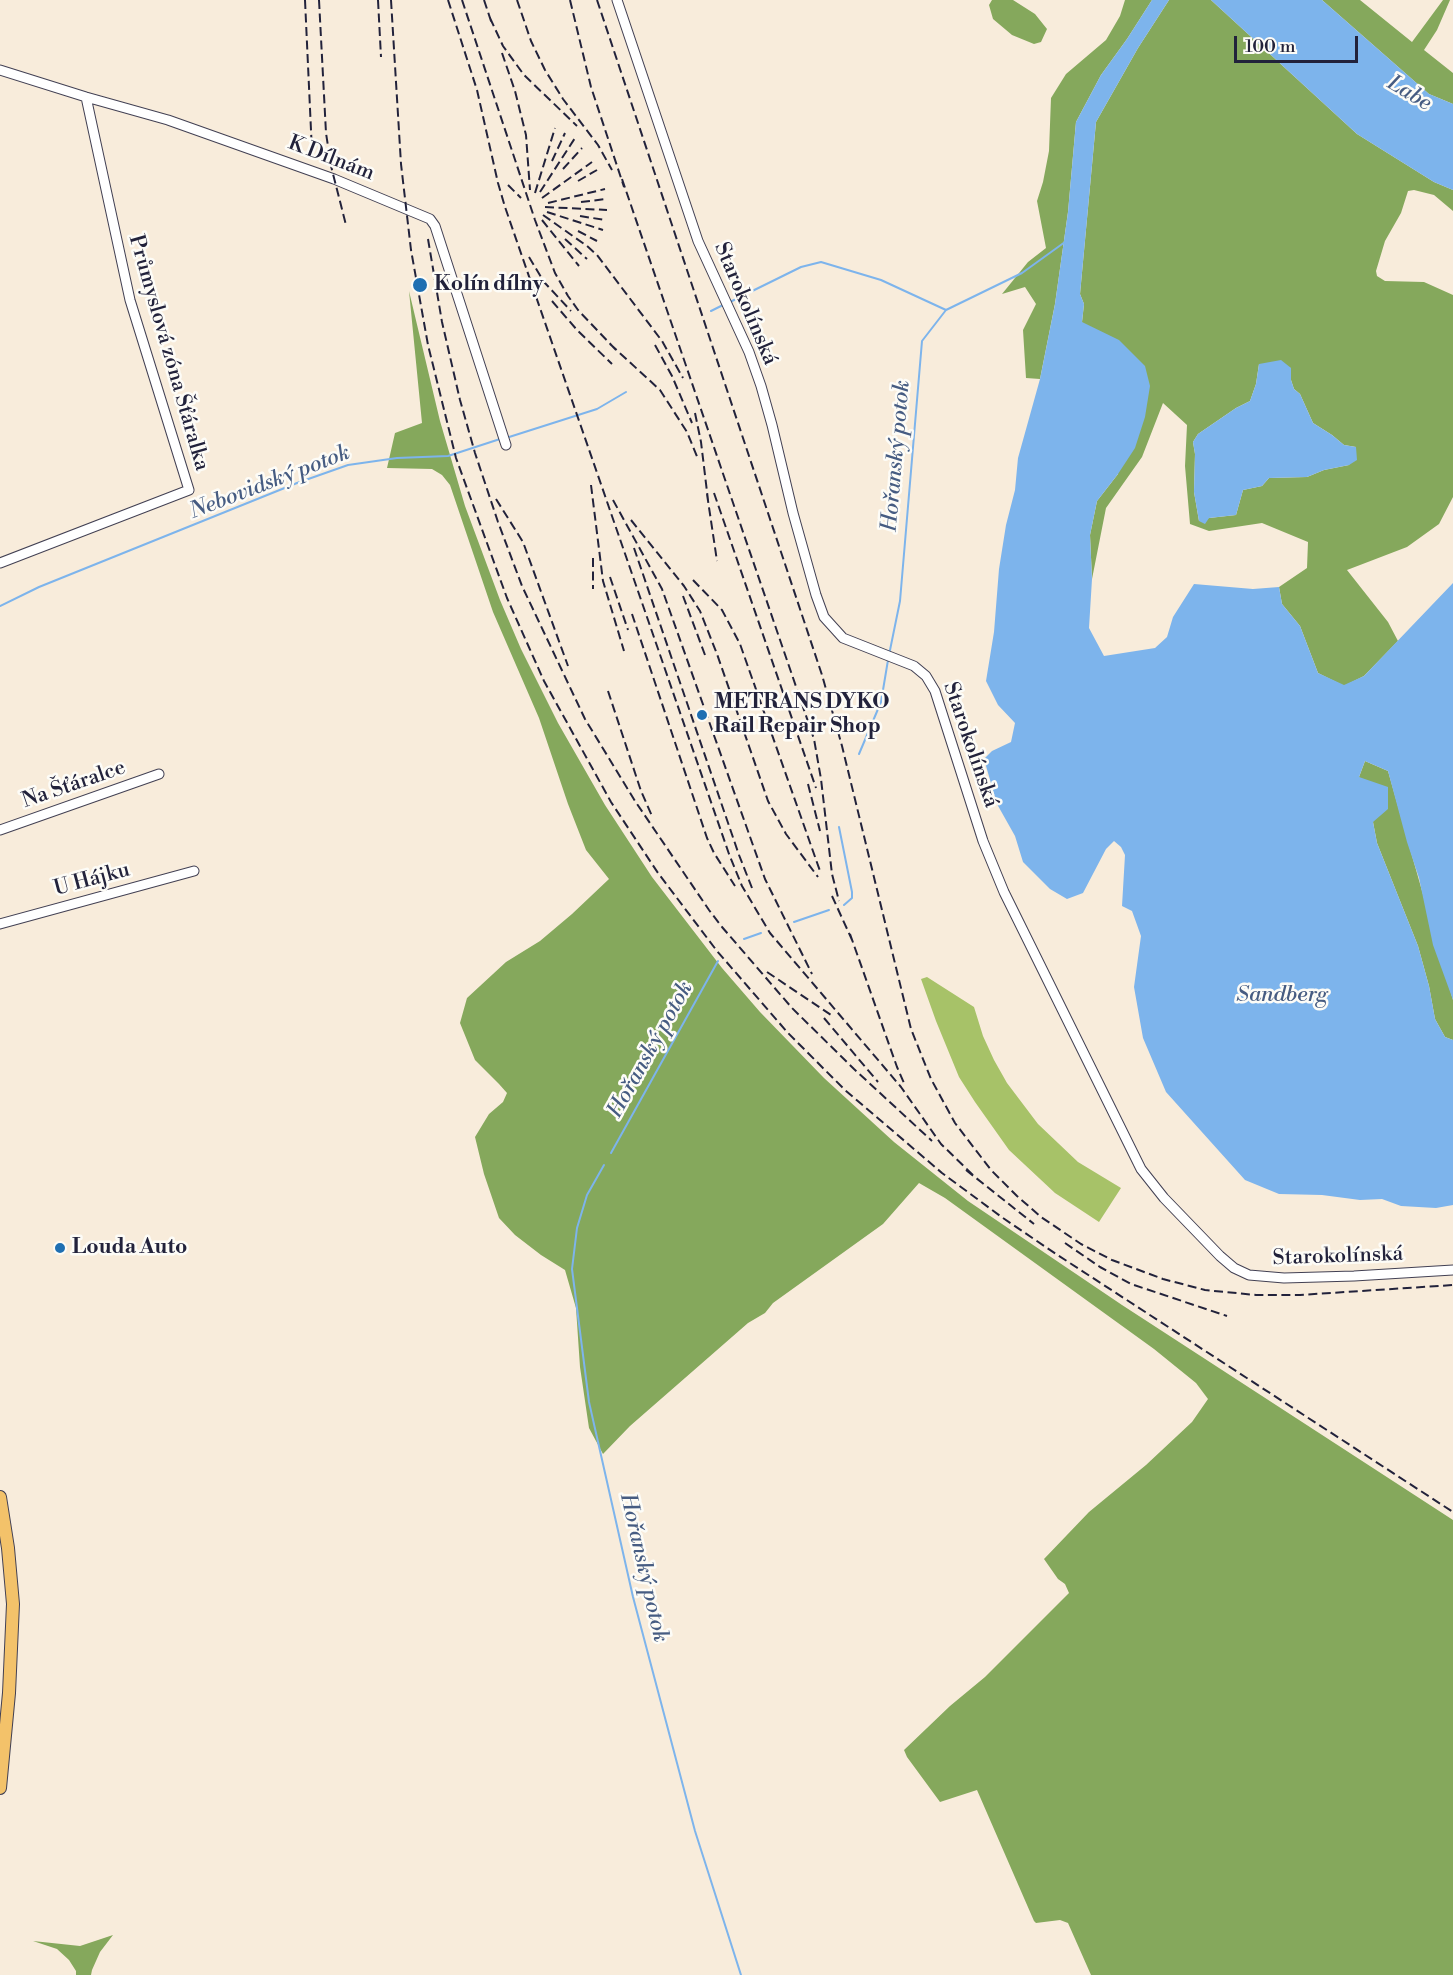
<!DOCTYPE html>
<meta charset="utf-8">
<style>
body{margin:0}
#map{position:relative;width:1453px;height:1975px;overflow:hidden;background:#f8ecdb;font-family:"Libre Bodoni",serif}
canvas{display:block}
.scale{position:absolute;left:1234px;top:36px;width:124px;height:27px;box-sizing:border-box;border:3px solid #22223b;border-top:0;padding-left:8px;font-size:18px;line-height:21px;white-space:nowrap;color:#22223b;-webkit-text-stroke:4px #fdfcf7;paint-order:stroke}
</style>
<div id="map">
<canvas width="1453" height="1975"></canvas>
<div class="scale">100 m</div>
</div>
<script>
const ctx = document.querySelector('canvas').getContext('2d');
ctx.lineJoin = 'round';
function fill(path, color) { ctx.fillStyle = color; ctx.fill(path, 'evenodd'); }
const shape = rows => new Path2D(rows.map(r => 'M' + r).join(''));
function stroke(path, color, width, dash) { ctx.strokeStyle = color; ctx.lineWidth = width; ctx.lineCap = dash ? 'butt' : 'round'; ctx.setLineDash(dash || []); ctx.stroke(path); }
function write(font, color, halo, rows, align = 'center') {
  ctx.font = font + ' "Libre Bodoni",serif'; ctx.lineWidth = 5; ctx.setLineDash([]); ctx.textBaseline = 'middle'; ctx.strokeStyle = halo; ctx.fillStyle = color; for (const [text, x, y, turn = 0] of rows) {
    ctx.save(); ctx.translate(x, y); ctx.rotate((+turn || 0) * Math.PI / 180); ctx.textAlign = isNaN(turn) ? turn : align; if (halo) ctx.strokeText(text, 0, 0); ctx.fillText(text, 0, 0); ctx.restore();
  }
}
fill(shape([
 [927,977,974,1007,983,1036,994,1060,1007,1083,1038,1124,1078,1162,1121,1188,1099,1222,1055,1193,1009,1150,975,1102,959,1077,936,1021,921,979]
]), '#a7c268');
fill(shape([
 [992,0,1013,0,1035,14,1047,29,1041,42,1034,44,1012,35,993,19,989,5],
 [1125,0,1152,0,1127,39,1101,75,1076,122,1068,212,1055,304,1040,379,1026,378,1023,330,1036,304,1025,287,1002,294,1028,262,1046,248,1037,201,1043,182,1049,151,1051,98,1066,74,1106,40,1120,16],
 [1169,0,1211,0,1357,134,1434,182,1453,190,1453,211,1434,195,1414,190,1408,191,1401,213,1385,241,1376,271,1377,276,1385,281,1424,282,1453,295,1453,497,1439,524,1407,547,1347,570,1388,622,1398,641,1364,676,1344,686,1318,673,1300,626,1282,604,1279,587,1307,568,1308,542,1262,523,1209,531,1190,524,1185,466,1187,425,1163,403,1142,457,1106,508,1092,579,1090,535,1097,501,1118,474,1082,322,1084,304,1080,294,1096,122,1138,48],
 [1259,364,1291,368,1291,380,1294,389,1300,394,1313,423,1332,435,1344,445,1356,447,1349,465,1324,470,1307,477,1269,478,1262,486,1243,490,1236,515,1209,518,1199,521,1194,492,1195,454,1193,442,1198,434,1236,408,1250,401,1256,384],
 [1322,0,1360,0,1412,42,1443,0,1450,0,1437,30,1424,50,1453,73,1453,104,1429,94],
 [409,291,440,421,465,506,500,600,521,649,558,723,605,805,652,877,722,968,760,1012,824,1078,894,1142,968,1201,1122,1305,1453,1520,1453,1975,1091,1975,1068,1923,1060,1920,1036,1923,1034,1921,977,1790,940,1802,907,1757,904,1750,950,1706,985,1677,1069,1593,1065,1584,1058,1579,1044,1559,1089,1512,1146,1465,1192,1422,1208,1399,1196,1383,1154,1349,945,1198,919,1183,883,1224,773,1303,765,1313,748,1323,630,1426,603,1454,589,1428,580,1367,576,1308,565,1270,541,1255,515,1235,499,1218,484,1174,475,1137,489,1114,503,1102,507,1093,499,1084,475,1060,460,1023,467,998,506,962,540,941,572,914,609,879,586,850,568,804,539,718,493,612,450,485,442,475,432,469,387,468,395,433,422,423],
 [1365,761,1388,771,1453,1000,1453,1040,1445,1037,1435,1019,1429,986,1418,946,1377,843,1373,822,1359,777],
 [113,1935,100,1952,92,1970,91,1975,76,1975,76,1971,69,1960,57,1949,33,1941,80,1946]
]), '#85a85c');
fill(shape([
 [1152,0,1169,0,1138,48,1096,122,1080,294,1084,304,1082,322,1119,340,1145,366,1150,386,1145,417,1135,448,1118,474,1097,501,1090,535,1092,579,1089,628,1104,656,1155,648,1167,637,1173,617,1194,584,1253,589,1279,587,1282,604,1300,626,1318,673,1344,685,1364,676,1453,583,1453,1000,1433,945,1419,878,1407,842,1388,771,1365,761,1359,777,1388,787,1388,809,1373,822,1377,843,1418,946,1429,986,1435,1019,1445,1037,1453,1040,1453,1205,1436,1208,1401,1206,1382,1199,1360,1200,1322,1195,1279,1194,1245,1180,1166,1092,1143,1038,1134,987,1141,936,1132,911,1122,906,1125,855,1121,847,1114,841,1106,849,1083,893,1067,899,1050,889,1023,862,1015,836,997,804,984,759,992,751,1011,742,1015,723,998,705,986,681,994,632,999,569,1006,525,1015,490,1018,458,1040,379,1055,304,1068,212,1076,122,1101,75,1127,39],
 [1211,0,1322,0,1429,94,1453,104,1453,190,1434,182,1357,134],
 [1281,360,1291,368,1291,380,1294,389,1300,394,1313,423,1332,435,1344,445,1356,447,1357,460,1349,465,1324,470,1307,477,1269,478,1262,486,1243,490,1236,515,1209,518,1205,524,1199,521,1194,492,1195,454,1193,442,1198,434,1236,408,1250,401,1256,384,1259,364]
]), '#7db4ec');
stroke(shape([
 [730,302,801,267,821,262,881,280,946,310],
 [711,311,725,304],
 [506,438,597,409,626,392],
 [0,606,39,587,297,483,348,465,397,458,448,456,500,439],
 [889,655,900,601,922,341,946,310,1022,273,1065,242],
 [859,754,881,702,888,660],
 [839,827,852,892,852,898,844,905],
 [794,922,829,910],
 [744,939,761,933],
 [611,1153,718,961],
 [604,1165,587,1195,577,1228,572,1269,589,1402,633,1597,695,1831,741,1975]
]), '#7db4ec', 2);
const minor = shape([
 [617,0,698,241,749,352,761,386,772,425,793,513,816,595,824,617,843,638,914,666,926,676,935,691,983,841,1004,892,1141,1169,1164,1198,1220,1256,1234,1268,1249,1275,1284,1278,1354,1276,1453,1270],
 [0,70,86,97,168,120,334,179,430,219,435,226,506,445],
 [0,563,189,490,130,300,86,97],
 [0,830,159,774],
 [0,924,194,871]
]);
const major = shape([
 [0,1497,8,1548,13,1604,9,1693,0,1788]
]);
stroke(minor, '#424053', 11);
stroke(major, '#424053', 14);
stroke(minor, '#fff', 9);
stroke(major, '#f3c26a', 12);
stroke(shape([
 [305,0,312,152],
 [319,0,326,133,331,166,346,225],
 [378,0,381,57],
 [391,0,401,164,411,250,428,345,456,458,507,598,544,681,611,802,658,873,717,951,788,1033,845,1090,942,1173,1003,1218,1056,1254,1453,1512],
 [448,0,477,90,498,183,505,207,729,854,742,886,770,933,901,1087,941,1144,973,1175],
 [462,0,535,220,555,273,568,296,578,310,616,350],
 [484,0,492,24],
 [517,0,531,41,545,70,563,99,598,145,612,170],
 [570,0,591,87,624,187],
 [597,0,822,675,842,746,911,1029,931,1079,955,1123,991,1170,1017,1196,1041,1217,1081,1244,1112,1260,1163,1279,1205,1290,1256,1295,1300,1295,1453,1285],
 [490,18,503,46,524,75,577,126],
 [502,53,515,91,526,135,530,190],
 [552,161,565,133],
 [563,169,582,148],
 [622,179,814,739,821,779,832,874,839,901],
 [578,181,597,170],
 [508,185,521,198],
 [540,192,575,138],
 [535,193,555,128],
 [542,198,592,162],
 [581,202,606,199],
 [548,203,605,189],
 [545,207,607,210],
 [547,212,603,230],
 [543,215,587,246,597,255,662,341,683,378],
 [580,216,605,220],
 [542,220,579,266],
 [578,231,597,241],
 [428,239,442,322,460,400,475,453,498,522,522,586,585,719,635,801,709,910,722,927,792,1008,854,1069,932,1141],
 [565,239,587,259],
 [529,257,544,282,571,311],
 [552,301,577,330,612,364],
 [610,344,660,390,687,432,698,459],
 [655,345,672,376,692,423],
 [695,413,701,442,708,500],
 [591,485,603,581,624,651],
 [714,493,816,788],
 [707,494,717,561],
 [496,499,523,542,568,666],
 [613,500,662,589,765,879,812,974],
 [631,520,684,586,700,611,717,654,768,801,786,834,818,877],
 [634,548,739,855,752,888],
 [593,558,593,589],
 [610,577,628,630],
 [693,580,722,610,740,644,820,871],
 [683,596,705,655],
 [632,614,707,838,714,853,735,886],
 [608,691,641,791,652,816],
 [808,784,820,831],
 [832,896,853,942],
 [850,934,897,1067,904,1083],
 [767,972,834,1017],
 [824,1018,878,1082],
 [966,1170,1034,1224],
 [1065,1243,1100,1267,1131,1284,1227,1316]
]), '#22223b', 2, [9, 4.5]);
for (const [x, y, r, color] of [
 [420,285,8,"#1f6fb2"],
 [702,715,6,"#1f6fb2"],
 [60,1248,6,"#1f6fb2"]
]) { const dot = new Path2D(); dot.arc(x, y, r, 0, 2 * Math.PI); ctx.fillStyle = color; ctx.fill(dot); stroke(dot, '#fdfcf7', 2); }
write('21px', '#22223b', '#fdfcf7', [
 ["K Dílnám",331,159,21],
 ["Starokolínská",745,304,67],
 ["Průmyslová zóna Šťáralka",168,353,74],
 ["Starokolínská",970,745,71],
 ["Na Šťáralce",74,785,-19],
 ["U Hájku",92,880,-15],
 ["Starokolínská",1338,1257,-2]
]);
write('bold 21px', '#22223b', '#fdfcf7', [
 ["Kolín dílny",434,285],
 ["METRANS DYKO",714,703],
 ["Rail Repair Shop",714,727],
 ["Louda Auto",72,1248]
], 'left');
write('italic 22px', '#465c82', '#fdfcf7', [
 ["Labe",1409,94,31],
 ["Hořanský potok",897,456,-85],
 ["Nebovidský potok",270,483,-21],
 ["Sandberg",1282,996],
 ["Hořanský potok",651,1050,-61],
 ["Hořanský potok",643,1568,77]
]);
</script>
